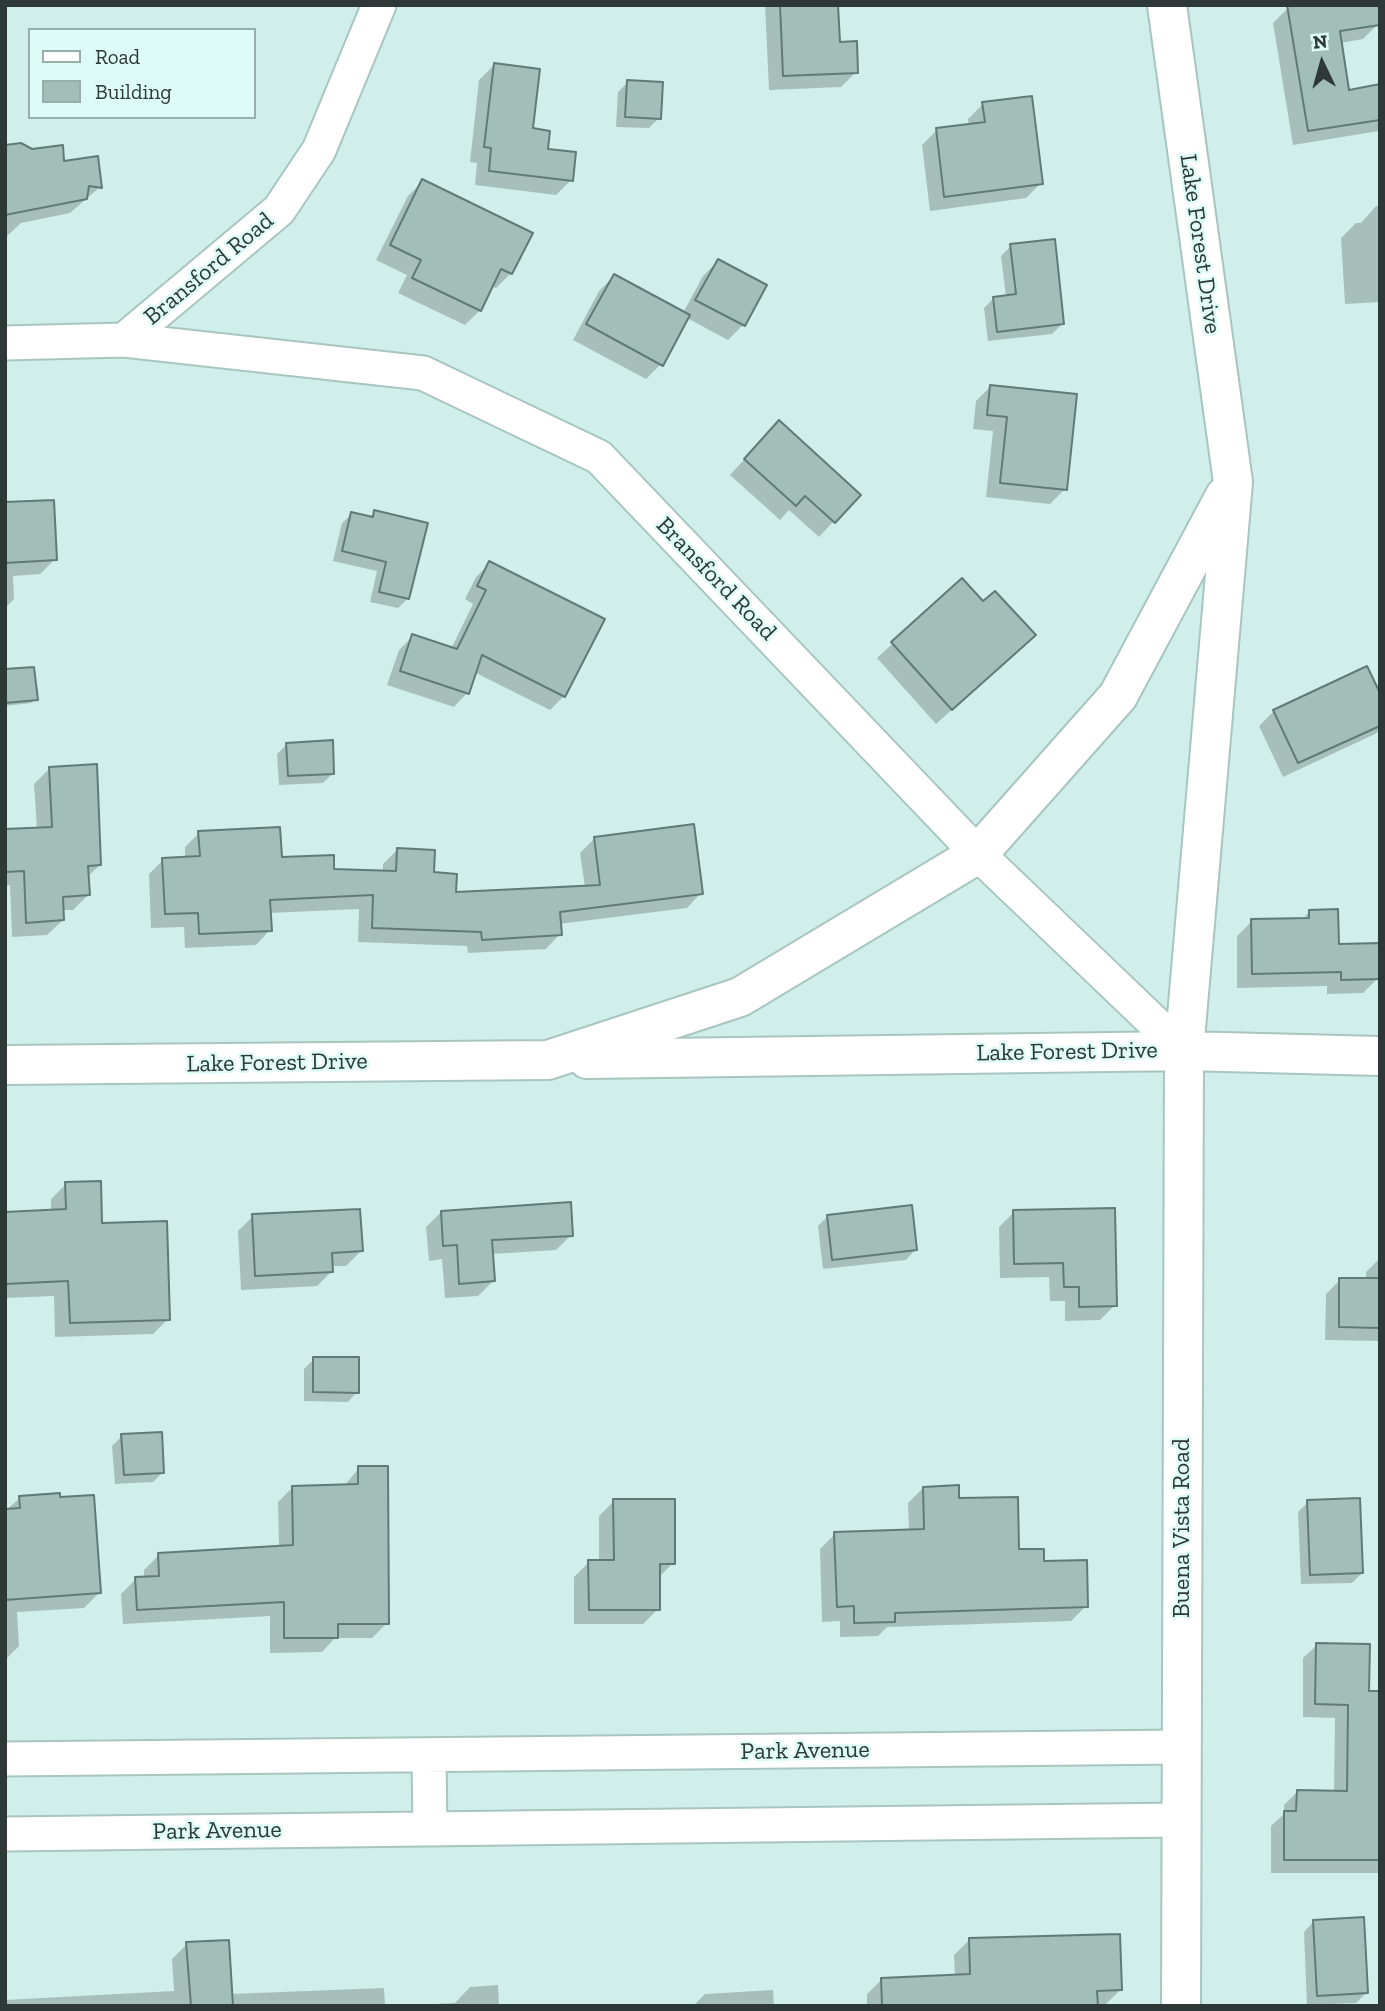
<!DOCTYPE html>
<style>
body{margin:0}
#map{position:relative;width:1385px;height:2011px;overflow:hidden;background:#d1efea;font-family:"Zilla Slab",serif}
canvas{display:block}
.frame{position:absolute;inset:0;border:7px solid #2e3937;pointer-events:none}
.legend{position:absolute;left:28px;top:28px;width:228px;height:91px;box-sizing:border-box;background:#defcf7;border:2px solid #98aeaa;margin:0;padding:9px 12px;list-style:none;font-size:21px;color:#2e3937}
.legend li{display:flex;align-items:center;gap:14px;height:35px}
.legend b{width:35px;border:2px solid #98aeaa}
.north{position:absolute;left:1287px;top:28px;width:70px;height:70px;-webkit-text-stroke:5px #defcf7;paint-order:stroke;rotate:355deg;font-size:19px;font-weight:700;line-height:28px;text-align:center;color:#2e3937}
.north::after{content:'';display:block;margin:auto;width:24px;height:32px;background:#2e3937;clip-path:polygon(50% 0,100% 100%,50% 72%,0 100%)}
</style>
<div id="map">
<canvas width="1385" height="2011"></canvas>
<div class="frame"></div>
<ul class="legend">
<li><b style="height:9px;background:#fff"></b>Road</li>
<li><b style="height:19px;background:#a1beb9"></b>Building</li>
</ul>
<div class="north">N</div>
</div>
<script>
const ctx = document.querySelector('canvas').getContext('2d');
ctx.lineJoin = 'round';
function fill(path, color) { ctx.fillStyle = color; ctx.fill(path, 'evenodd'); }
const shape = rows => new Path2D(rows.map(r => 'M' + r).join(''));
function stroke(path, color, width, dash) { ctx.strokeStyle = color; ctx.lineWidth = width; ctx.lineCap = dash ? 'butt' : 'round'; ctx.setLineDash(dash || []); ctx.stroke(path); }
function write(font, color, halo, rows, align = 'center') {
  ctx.font = font + ' "Zilla Slab",serif'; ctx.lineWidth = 5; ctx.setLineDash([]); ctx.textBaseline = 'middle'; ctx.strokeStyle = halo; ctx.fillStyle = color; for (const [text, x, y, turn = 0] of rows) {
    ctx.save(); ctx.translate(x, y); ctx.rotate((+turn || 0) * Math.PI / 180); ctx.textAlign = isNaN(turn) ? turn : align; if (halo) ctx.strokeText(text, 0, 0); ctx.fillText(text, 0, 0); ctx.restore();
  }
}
fill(shape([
 [765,5,836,5,838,44,856,72,841,87,769,90],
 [1288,8,1378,24,1363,39,1340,43,1347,92,1380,86,1379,131,1293,145,1273,23],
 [494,65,531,130,571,180,556,195,475,185,477,163,470,162,479,80],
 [628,82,659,118,649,128,616,127,618,92],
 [983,104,1041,183,1026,198,930,211,922,145,937,130,969,126,968,119],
 [5,147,63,163,100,187,70,213,21,223,5,238],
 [423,181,511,273,496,288,491,286,480,310,465,325,398,293,407,275,376,260,408,196],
 [1376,206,1380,206,1380,302,1345,304,1341,238,1356,223,1361,223],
 [1011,246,1062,324,1052,334,988,341,984,308,994,298,1006,297,1001,256],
 [718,261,743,325,728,340,687,318,661,364,646,379,573,340,599,291,614,276,683,313,703,276],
 [991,386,1065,489,1050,504,986,497,993,431,973,429,976,401],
 [764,438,858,495,819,537,789,510,780,520,730,475],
 [5,504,55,559,40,574,13,576,14,599,5,608],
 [375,512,408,598,398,608,370,602,377,571,333,561,342,523,352,514,369,518],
 [490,563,564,696,550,710,474,672,467,693,454,707,387,685,399,650,413,636,451,649,473,604,465,599,476,577],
 [962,580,1018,650,936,724,877,658],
 [5,671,36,699,31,703,5,706],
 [1380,697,1380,730,1375,734,1283,777,1259,726,1274,711],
 [287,744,333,773,323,783,279,785,277,754],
 [49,769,100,865,87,877,88,895,73,910,62,910,63,920,47,935,12,937,10,885,5,886,5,831,37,830,34,784],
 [199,833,280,859,333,871,383,873,383,864,397,850,455,894,585,887,580,853,595,838,701,893,687,908,559,924,560,934,546,949,468,953,467,946,358,942,359,909,269,913,270,930,256,945,185,948,184,927,151,928,149,874,163,860,185,859,185,847],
 [1310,911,1337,946,1378,978,1363,993,1327,994,1327,986,1237,988,1237,936,1252,921,1302,920],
 [66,1184,100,1225,168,1319,153,1334,55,1337,54,1296,5,1298,5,1213,51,1211,51,1199],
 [441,1212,571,1235,556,1250,492,1254,493,1281,478,1296,445,1298,442,1259,429,1261,426,1227],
 [1014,1212,1115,1305,1100,1320,1065,1321,1065,1301,1050,1301,1049,1277,1000,1278,999,1227],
 [253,1216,361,1251,346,1266,331,1266,332,1271,317,1286,241,1290,238,1231],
 [828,1216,915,1250,906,1260,823,1269,818,1226],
 [1380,1258,1380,1341,1325,1340,1326,1294,1340,1280,1366,1280,1366,1272],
 [314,1359,357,1392,348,1402,304,1401,304,1369],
 [122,1436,163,1472,153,1482,115,1484,112,1446],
 [359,1468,387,1623,372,1638,335,1638,322,1652,270,1653,270,1616,123,1624,121,1594,136,1579,144,1578,144,1570,159,1555,279,1547,278,1502,293,1487,344,1486],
 [923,1488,957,1500,1018,1551,1043,1563,1086,1606,1071,1621,887,1627,878,1636,840,1637,840,1621,822,1622,820,1549,835,1534,909,1532,908,1503],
 [20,1498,99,1593,84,1608,17,1612,19,1646,5,1660,5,1511],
 [614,1501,673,1563,659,1577,658,1609,643,1624,574,1624,574,1577,589,1562,599,1562,599,1516],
 [1308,1502,1362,1573,1352,1583,1301,1584,1298,1512],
 [1317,1645,1368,1693,1380,1693,1380,1873,1271,1873,1271,1826,1284,1814,1284,1805,1297,1792,1334,1792,1335,1718,1303,1717,1303,1658],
 [1313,1922,1366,1993,1356,2003,1307,2005,1304,1932],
 [969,1940,1121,1989,1106,2004,1096,2006,867,2006,867,1994,882,1979,955,1977,954,1955],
 [187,1944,230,1994,384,1988,385,2006,5,2006,5,2000,174,1991,172,1959],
 [498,1985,499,2006,392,2006,455,2003,470,1987],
 [773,1990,774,2006,693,2006,705,1994]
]), '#0003');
const building = shape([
 [780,5,838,5,840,42,857,41,858,73,783,76,780,5],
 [1287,5,1380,5,1380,25,1340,31,1349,90,1380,84,1380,120,1308,131,1287,5],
 [494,63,540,69,533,128,550,131,548,149,576,152,573,181,489,171,491,148,484,147,494,63],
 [627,80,663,82,661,119,625,117,627,80],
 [1032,96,1043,184,944,197,936,128,985,122,982,102,1032,96],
 [21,143,32,149,63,145,64,161,98,156,102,188,89,186,87,199,5,215,5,145,21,143],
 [422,179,533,233,512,274,501,269,481,311,412,278,421,260,390,245,422,179],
 [1055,239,1064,324,997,332,993,297,1016,294,1010,244,1055,239],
 [718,259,767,285,745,326,695,300,718,259],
 [614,274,690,315,663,366,586,324,614,274],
 [990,385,1077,394,1067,490,1000,483,1007,417,987,415,990,385],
 [779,420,861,495,835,523,805,496,796,506,744,459,779,420],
 [54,500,57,560,5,563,5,502,54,500],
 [374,510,428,523,409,599,379,592,386,562,342,551,351,512,373,517,374,510],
 [489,561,605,619,565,697,482,655,469,694,400,671,412,634,457,649,486,590,477,586,489,561],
 [962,578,983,601,995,591,1036,635,952,710,891,642,962,578],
 [1367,666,1380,693,1380,726,1298,763,1273,710,1367,666],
 [34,667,38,700,5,703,5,669,34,667],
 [333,740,334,774,288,776,286,743,333,740],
 [97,764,101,865,88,866,90,895,63,897,64,920,26,923,24,871,5,872,5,829,52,827,49,767,97,764],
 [694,824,703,894,560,912,562,935,482,940,481,932,372,928,373,895,270,900,272,931,199,934,198,913,165,914,162,858,200,856,198,831,280,827,282,857,334,855,334,869,396,871,397,848,435,850,434,872,457,874,456,892,600,885,594,837,694,824],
 [1338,909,1339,944,1379,943,1380,979,1341,980,1341,972,1252,974,1251,919,1309,918,1309,910,1338,909],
 [101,1181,102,1223,167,1221,170,1320,70,1323,68,1281,5,1284,5,1212,66,1209,65,1182,101,1181],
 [571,1202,573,1236,492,1240,495,1281,459,1284,457,1245,443,1246,441,1211,571,1202],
 [912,1205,917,1250,832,1260,827,1215,912,1205],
 [1115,1208,1117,1306,1079,1307,1079,1287,1064,1287,1063,1263,1014,1264,1013,1210,1115,1208],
 [360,1209,363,1251,332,1253,333,1272,255,1276,252,1214,360,1209],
 [1339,1278,1380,1278,1380,1328,1339,1327,1339,1278],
 [313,1357,359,1357,359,1393,313,1392,313,1357],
 [162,1432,164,1473,124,1475,121,1434,162,1432],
 [358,1466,388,1466,389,1624,338,1624,338,1638,284,1638,284,1602,137,1610,135,1577,159,1576,158,1553,293,1545,292,1486,358,1484,358,1466],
 [959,1485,959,1498,1018,1497,1019,1549,1044,1549,1044,1561,1087,1560,1088,1607,895,1613,895,1622,854,1623,854,1606,837,1607,834,1532,924,1529,923,1487,959,1485],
 [60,1493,60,1497,94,1495,101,1593,5,1600,5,1509,20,1508,19,1496,60,1493],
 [1360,1498,1363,1573,1310,1575,1307,1500,1360,1498],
 [613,1499,675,1499,675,1564,660,1564,660,1610,589,1610,588,1560,614,1560,613,1499],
 [1316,1643,1370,1644,1369,1691,1380,1691,1380,1860,1284,1860,1284,1811,1296,1811,1297,1790,1347,1791,1348,1705,1315,1704,1316,1643],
 [1364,1917,1368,1993,1317,1996,1313,1920,1364,1917],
 [1120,1934,1122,1990,1097,1991,1098,2006,882,2006,881,1978,970,1974,969,1938,1120,1934],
 [229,1940,233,2006,191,2006,186,1942,229,1940]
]);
fill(building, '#a1beb9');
stroke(building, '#607b77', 2);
const street = shape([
 [124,340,423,373,599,457,978,854,1184,1051],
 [5,343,124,340,279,210,319,150,379,5],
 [429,1755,430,1829],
 [5,1759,1181,1747],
 [5,1834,1181,1820]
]);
const secondary = shape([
 [1167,5,1233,482,1184,1051,1181,2006],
 [587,1059,1184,1051,1380,1056],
 [5,1065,548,1060,740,997,978,854,1118,696,1225,496]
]);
stroke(street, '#a8c5c0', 37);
stroke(secondary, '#a8c5c0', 42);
stroke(street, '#fff', 33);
stroke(secondary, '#fff', 38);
write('24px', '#2e3937', '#defcf7', [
 ["Lake Forest Drive",1200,244,82],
 ["Bransford Road",209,269,-40],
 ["Bransford Road",716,579,46],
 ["Lake Forest Drive",1067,1052,-1],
 ["Lake Forest Drive",277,1063,-1],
 ["Buena Vista Road",1182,1528,-90],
 ["Park Avenue",805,1751,-1],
 ["Park Avenue",217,1831,-1]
]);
</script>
